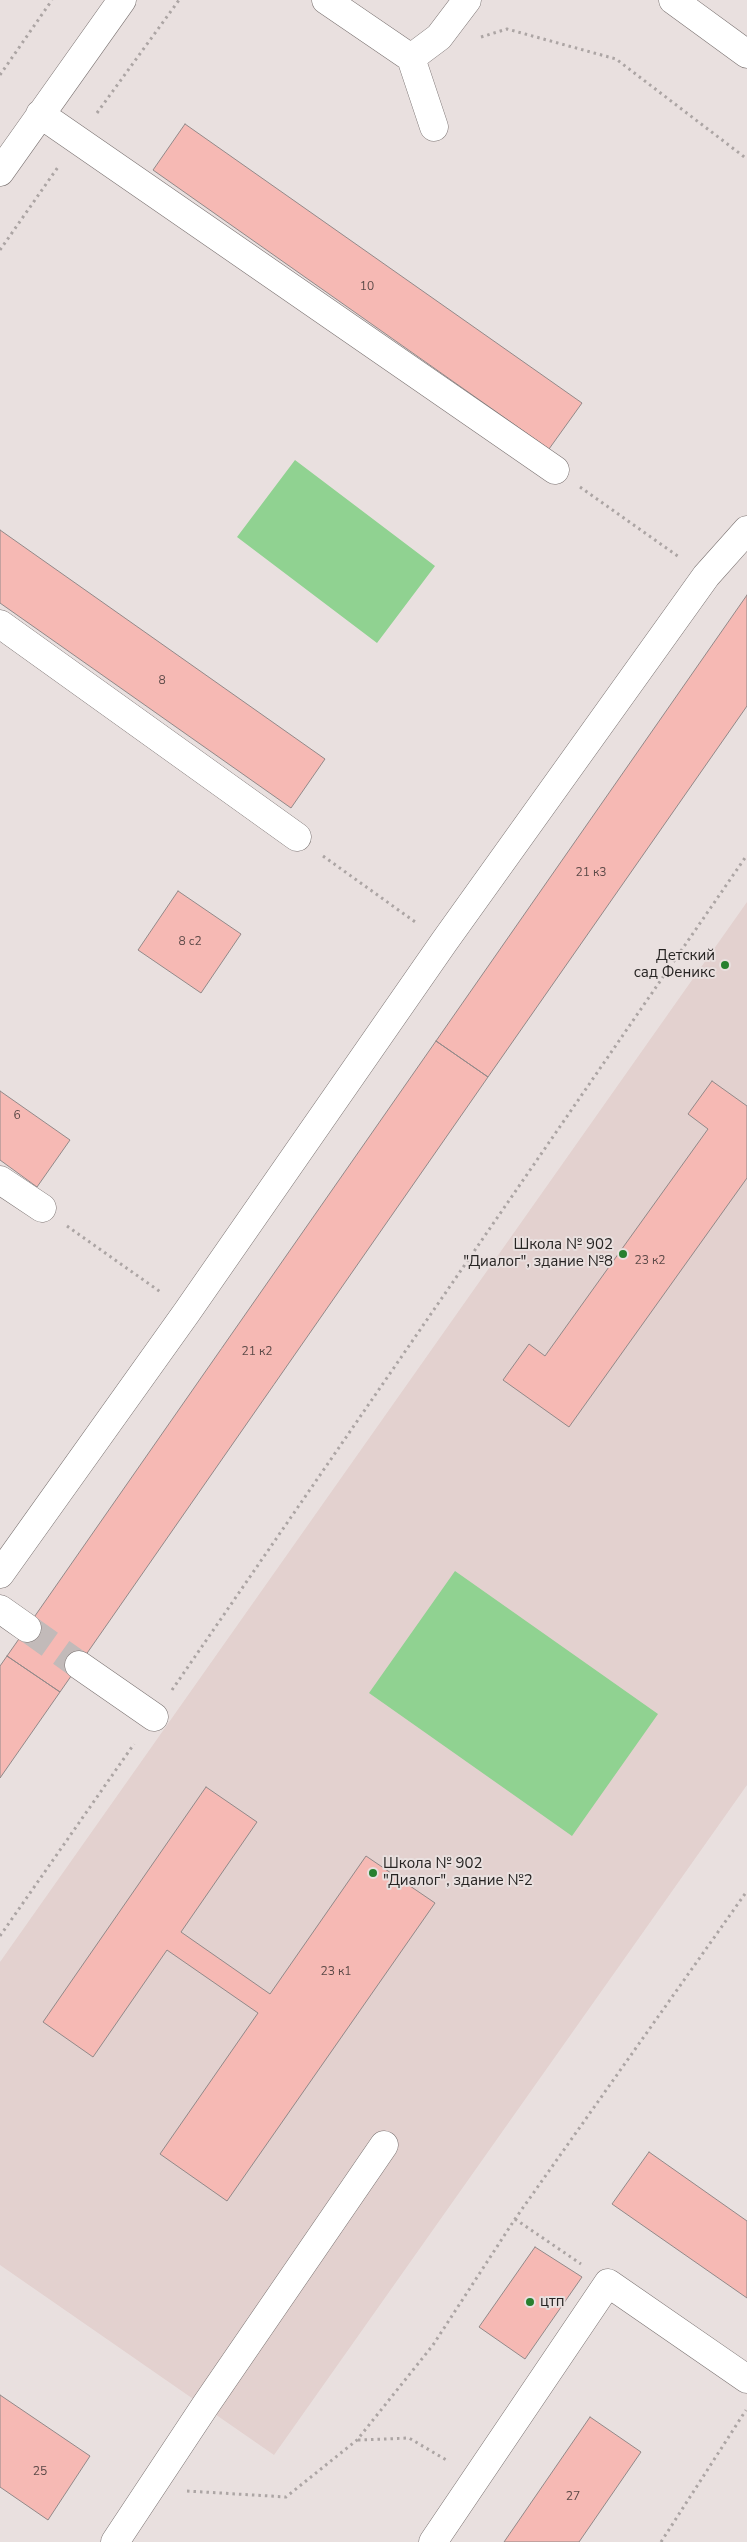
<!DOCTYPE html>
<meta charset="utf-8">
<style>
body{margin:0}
canvas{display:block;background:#e9e0df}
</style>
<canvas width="747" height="2542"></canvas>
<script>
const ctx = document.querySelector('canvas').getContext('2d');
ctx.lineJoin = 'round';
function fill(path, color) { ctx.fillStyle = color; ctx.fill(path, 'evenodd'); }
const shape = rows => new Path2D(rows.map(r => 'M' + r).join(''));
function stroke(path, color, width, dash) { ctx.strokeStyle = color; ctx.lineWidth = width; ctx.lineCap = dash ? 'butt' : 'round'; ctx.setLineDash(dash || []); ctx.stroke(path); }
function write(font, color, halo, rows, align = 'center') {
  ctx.font = font + ' "Nunito Sans",sans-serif'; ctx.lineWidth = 4; ctx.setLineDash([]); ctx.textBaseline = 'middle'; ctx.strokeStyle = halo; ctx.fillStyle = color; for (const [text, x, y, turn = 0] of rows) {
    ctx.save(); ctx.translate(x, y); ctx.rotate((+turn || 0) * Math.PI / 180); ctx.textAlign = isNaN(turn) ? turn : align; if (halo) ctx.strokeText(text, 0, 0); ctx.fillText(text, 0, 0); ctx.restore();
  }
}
fill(shape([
 [747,902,747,1785,274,2455,0,2265,0,1962]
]), '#e3d1cf');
fill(shape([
 [295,460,435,566,377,643,237,537],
 [455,1571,658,1714,572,1836,369,1693]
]), '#90d291');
const building = shape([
 [185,124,582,403,549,449,153,170,185,124],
 [0,530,325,759,291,808,0,603,0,530],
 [747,595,747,706,488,1077,436,1041,747,595],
 [178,891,241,934,201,993,138,950,178,891],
 [436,1041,488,1077,60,1692,7,1656,436,1041],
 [712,1081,747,1106,747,1178,569,1427,503,1380,529,1344,545,1356,708,1129,688,1114,712,1081],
 [0,1091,70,1140,37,1187,0,1160,0,1091],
 [7,1656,60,1692,0,1778,0,1666,7,1656],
 [206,1787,257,1822,181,1932,270,1994,366,1856,435,1903,227,2201,160,2154,258,2013,167,1950,93,2057,43,2022,206,1787],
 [649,2152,747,2221,747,2298,612,2204,649,2152],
 [535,2247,582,2277,525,2359,479,2327,535,2247],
 [0,2395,90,2456,48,2520,0,2487,0,2395],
 [590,2417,641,2452,579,2542,504,2542,590,2417]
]);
fill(building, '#f6b9b4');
stroke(building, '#928989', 1);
stroke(shape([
 [27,1628,79,1665]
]), '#c2bab9', 28, [28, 14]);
const minor = shape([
 [326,0,411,58,434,127],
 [673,0,747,54],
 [411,58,439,37,467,0],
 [40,114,555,470],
 [0,172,122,0],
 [0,624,297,837],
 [0,1180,42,1208],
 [0,1574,187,1312,444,942,706,576,747,530],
 [0,1609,27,1628],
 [79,1665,154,1717],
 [115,2542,205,2406,384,2145],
 [433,2542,608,2283,747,2379]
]);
stroke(minor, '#7a7271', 29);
stroke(shape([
 [481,37,507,29,616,59,747,159],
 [0,75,52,0],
 [97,113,179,0],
 [0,250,58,167],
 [580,487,679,557],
 [323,856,418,924],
 [67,1226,162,1293],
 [172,1690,747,855],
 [0,1936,134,1744],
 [515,2219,581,2264],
 [358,2440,409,2438,448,2461],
 [187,2491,286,2497,357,2440,433,2345,515,2219,747,1891],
 [661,2542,746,2410]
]), '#aca5a4', 3, [2.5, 4]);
stroke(minor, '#fff', 28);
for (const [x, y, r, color] of [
 [725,965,5,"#27802f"],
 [623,1254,5,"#27802f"],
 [373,1873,5,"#27802f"],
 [530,2302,5,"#27802f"]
]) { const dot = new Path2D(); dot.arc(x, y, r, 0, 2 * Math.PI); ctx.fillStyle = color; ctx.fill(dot); stroke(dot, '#e9e0df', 2); }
write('12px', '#5b4947', null, [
 ["10",367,287],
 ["8",162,681],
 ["21 к3",591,873],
 ["8 с2",190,942],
 ["6",17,1116],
 ["23 к2",650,1261],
 ["21 к2",257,1352],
 ["23 к1",336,1972],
 ["25",40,2472],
 ["27",573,2497]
]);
write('15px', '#272423', '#e9e0df', [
 ["Детский",715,956],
 ["сад Феникс",715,973],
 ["Школа № 902",613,1245],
 ["\"Диалог\", здание №8",613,1262],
 ["Школа № 902",383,1864,"left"],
 ["\"Диалог\", здание №2",383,1881,"left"],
 ["цтп",540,2302,"left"]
], 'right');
</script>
